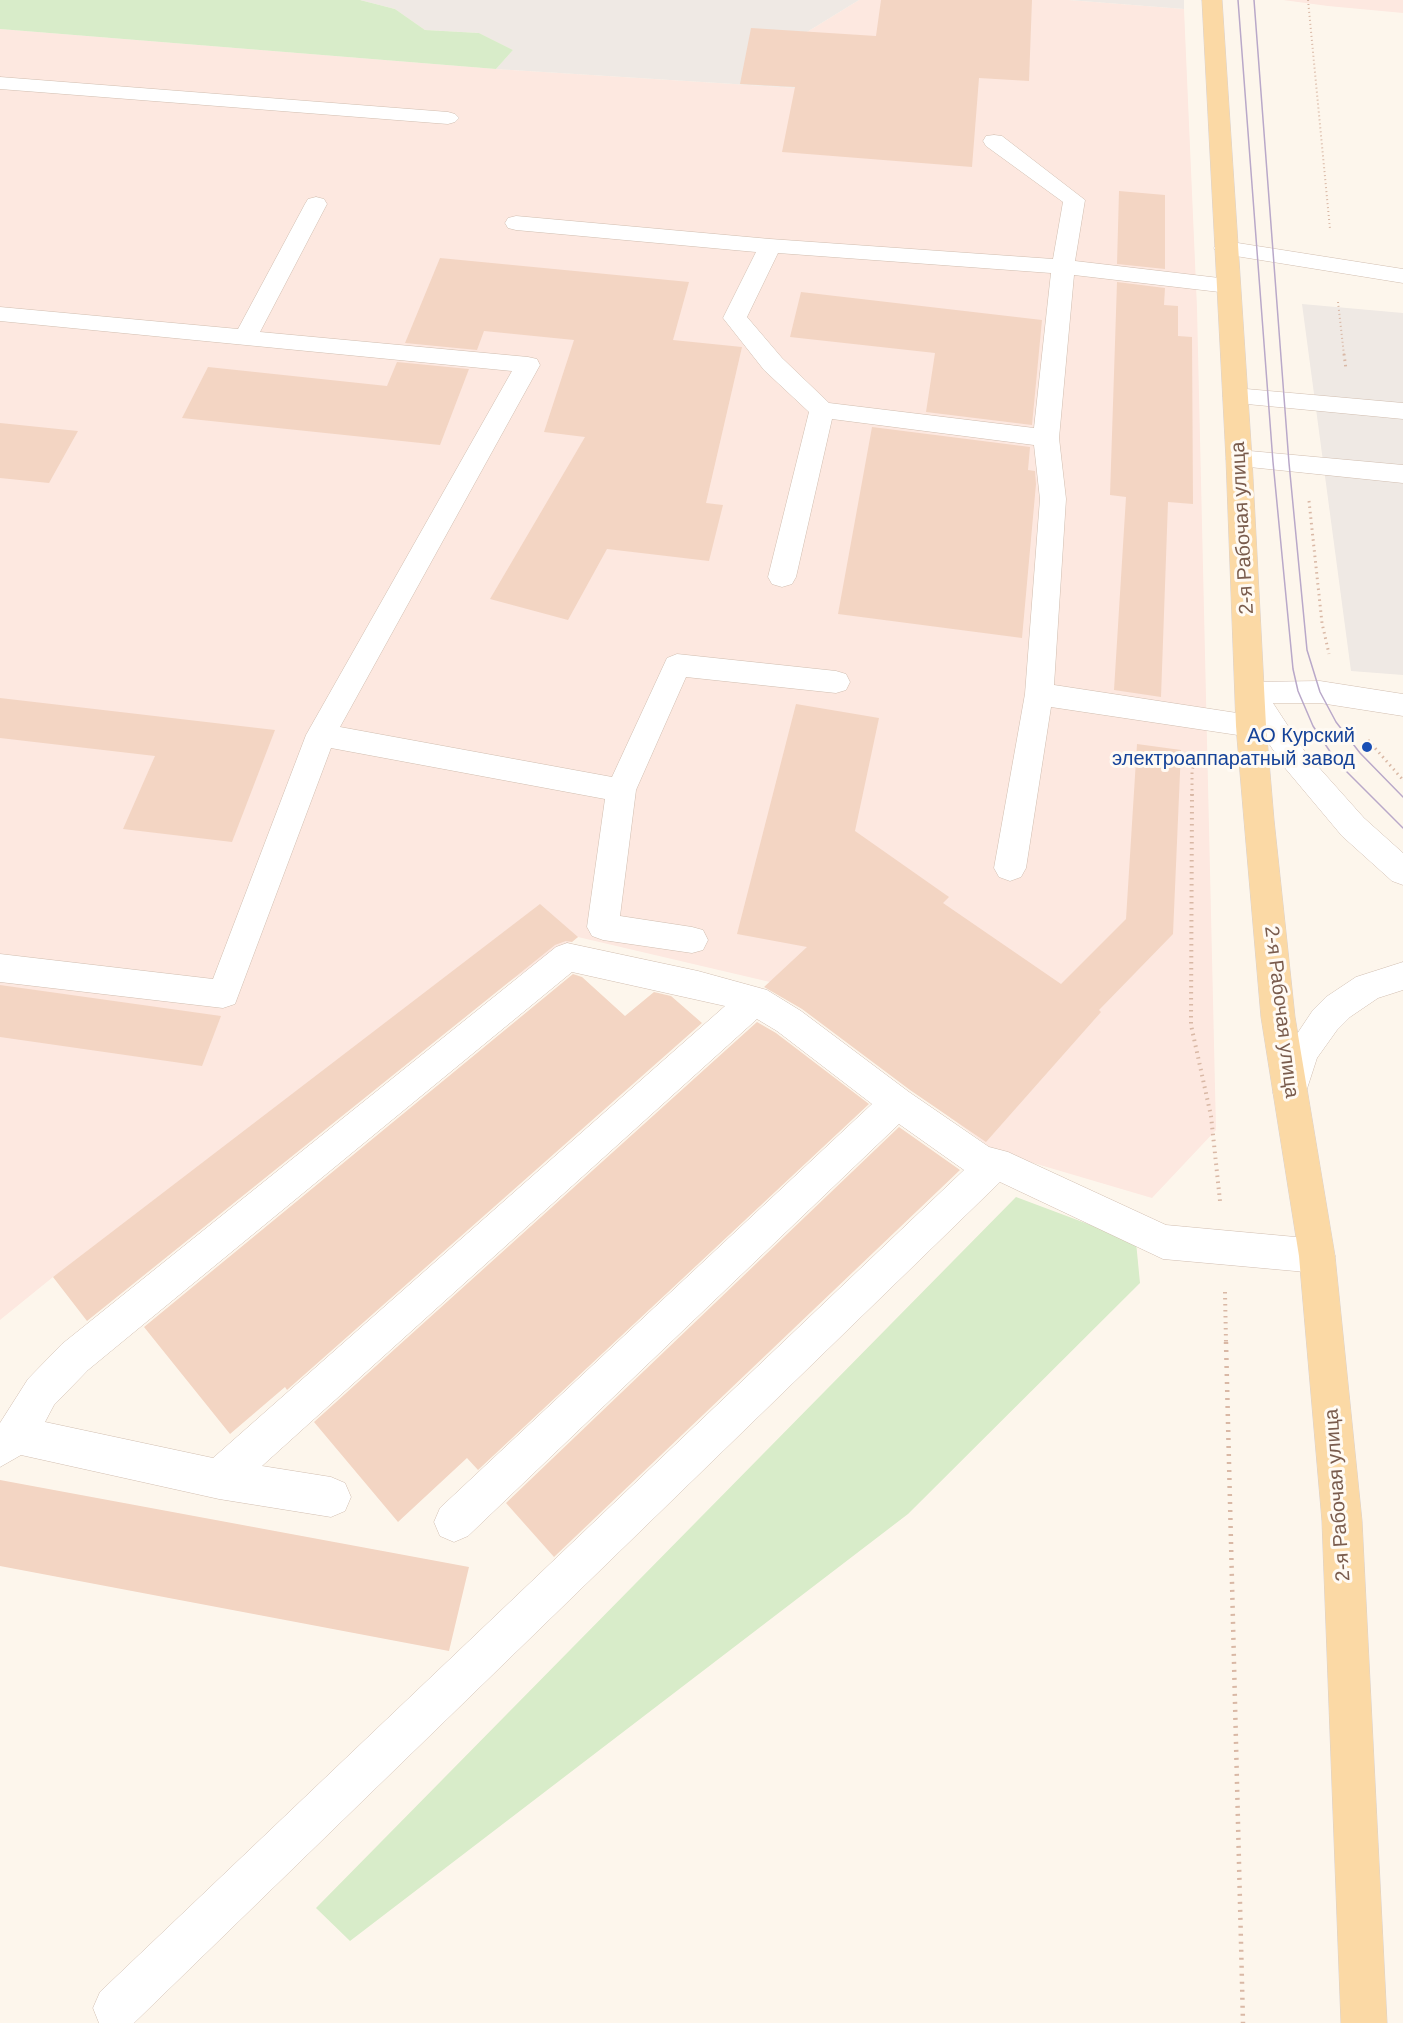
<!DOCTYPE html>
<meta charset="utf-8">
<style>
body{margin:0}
canvas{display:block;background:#fdf6ec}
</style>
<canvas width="1403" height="2023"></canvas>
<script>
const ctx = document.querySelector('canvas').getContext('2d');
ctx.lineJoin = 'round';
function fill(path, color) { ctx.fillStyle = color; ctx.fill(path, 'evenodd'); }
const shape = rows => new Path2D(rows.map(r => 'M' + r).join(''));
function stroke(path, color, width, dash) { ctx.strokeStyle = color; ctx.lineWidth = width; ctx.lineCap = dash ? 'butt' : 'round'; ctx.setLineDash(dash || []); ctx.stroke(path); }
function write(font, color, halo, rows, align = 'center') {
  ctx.font = font + ' Helvetica,sans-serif'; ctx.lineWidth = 6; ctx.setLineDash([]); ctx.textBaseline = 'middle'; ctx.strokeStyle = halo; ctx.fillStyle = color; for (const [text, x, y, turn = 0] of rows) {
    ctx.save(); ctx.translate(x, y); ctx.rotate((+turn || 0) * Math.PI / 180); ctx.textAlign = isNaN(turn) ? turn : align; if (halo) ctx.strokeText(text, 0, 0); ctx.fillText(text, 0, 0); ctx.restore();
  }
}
fill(shape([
 [859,0,1069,0,1184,9,1197,308,1216,1130,1152,1198,996,1152,770,982,578,937,53,1277,0,1320,0,29,496,69,797,88,807,32],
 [1283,0,1403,0,1403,13,1328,6]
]), '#fde8e0');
fill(shape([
 [360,0,859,0,807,32,798,88,496,69,513,50,479,33,425,30,395,9],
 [1069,0,1184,0,1184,9],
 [1302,304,1403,313,1403,675,1351,671]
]), '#efe9e4');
fill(shape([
 [0,0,360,0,395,9,425,30,479,33,513,50,496,69,0,29],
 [1016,1197,1136,1242,1140,1283,908,1514,350,1941,316,1908]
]), '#d8ecc9');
fill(shape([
 [881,0,1032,0,1029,81,979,78,972,167,782,152,795,87,740,84,751,28,876,36],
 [1119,191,1165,195,1165,269,1117,264],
 [440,258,689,282,673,340,742,347,706,503,723,505,709,561,607,549,568,620,490,599,585,437,544,432,574,340,484,331,477,350,405,343],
 [1117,282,1165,288,1164,305,1178,306,1178,336,1192,337,1193,504,1168,502,1161,697,1114,690,1126,497,1110,495],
 [801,292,1042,320,1032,425,926,412,935,353,790,337],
 [397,362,469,369,440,445,182,418,208,367,387,386],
 [0,423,78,431,49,483,0,478],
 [872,427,1030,447,1028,470,1035,471,1036,484,1022,638,838,614],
 [0,698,275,730,232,842,123,829,155,756,0,738],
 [796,704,879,718,855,831,949,897,943,903,1061,984,1126,919,1137,744,1181,750,1173,934,1099,1010,1101,1012,986,1142,910,1090,802,1009,764,987,807,947,737,934],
 [540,904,578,937,572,942,566,941,555,945,87,1321,53,1277],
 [573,974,582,977,625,1016,654,992,671,996,702,1023,287,1390,285,1387,230,1434,144,1327],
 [0,985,221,1016,202,1066,0,1037],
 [757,1022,776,1033,869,1104,478,1470,467,1458,398,1522,314,1422],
 [899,1127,960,1170,554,1557,506,1503],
 [0,1480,469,1567,449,1651,0,1566]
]), '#f3d5c3');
const minor = shape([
 [0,77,448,112,455,114,459,118,455,122,448,124,0,89,0,77],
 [994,135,1002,136,1085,200,1075,261,1228,279,1236,281,1240,286,1236,291,1228,293,1074,275,1059,438,1066,499,1054,685,1250,715,1237,693,1241,685,1251,682,1320,681,1403,694,1403,716,1320,703,1273,703,1305,752,1364,818,1403,853,1403,885,1392,881,1342,836,1285,768,1262,733,1251,737,1051,707,1026,868,1021,877,1010,881,999,877,994,868,1025,694,1040,499,1034,445,832,419,796,577,792,584,782,587,772,584,768,577,809,412,764,370,723,318,756,252,516,230,508,228,505,223,508,218,516,216,770,239,1053,259,1063,202,986,146,983,141,986,136,994,135],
 [778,253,1051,273,1034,428,829,403,782,358,747,317,778,253],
 [316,197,324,199,327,204,260,332,528,357,537,359,540,365,340,727,612,777,667,658,677,654,836,671,846,674,850,682,846,690,836,693,686,677,636,790,620,916,692,927,703,930,708,940,703,950,692,953,603,940,592,936,587,927,605,799,331,748,235,1004,223,1008,0,982,0,954,213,979,306,735,512,371,0,321,0,307,238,329,305,204,308,199,316,197],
 [1225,241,1403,269,1403,283,1217,253,1214,248,1217,243,1225,241],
 [1235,388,1403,403,1403,419,1226,402,1223,396,1226,390,1235,388],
 [1239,450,1403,465,1403,483,1230,465,1226,459,1230,453,1239,450],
 [567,943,698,971,767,990,801,1011,909,1092,989,1147,1008,1152,1166,1225,1317,1239,1330,1244,1335,1256,1330,1268,1317,1273,1163,1259,1000,1182,134,2023,99,2023,93,2008,100,1992,964,1170,899,1124,468,1536,454,1542,440,1536,434,1522,440,1508,872,1104,777,1031,757,1019,262,1466,331,1477,345,1483,351,1497,345,1511,331,1517,219,1499,21,1455,0,1467,0,1423,28,1379,62,1344,556,947,567,943],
 [572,972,725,1006,213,1458,45,1422,54,1405,88,1370,572,972],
 [1403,962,1403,990,1378,998,1350,1017,1337,1030,1317,1058,1302,1104,1290,1108,1278,1104,1273,1093,1285,1052,1313,1010,1326,997,1356,977,1403,962]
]);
const major = shape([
 [1202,0,1222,0,1252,459,1266,726,1274,820,1295,1017,1335,1256,1362,1521,1387,2023,1341,2023,1322,1521,1299,1256,1261,1017,1244,820,1236,726,1226,459,1202,0]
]);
stroke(minor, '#d1beb0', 1);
stroke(major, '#dad1cd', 1);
stroke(shape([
 [1308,0,1330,229],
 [1338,302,1344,355]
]), '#d9b8a5', 2, [1, 3]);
stroke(shape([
 [1344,354,1346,369],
 [1309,501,1322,623,1329,654],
 [1368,740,1403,780],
 [1192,796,1192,771,1196,756]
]), '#d9b8a5', 3, [1.5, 4]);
stroke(shape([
 [1192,794,1191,1025,1211,1116,1220,1201],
 [1225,1292,1226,1343]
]), '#d9b8a5', 4, [1.5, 4.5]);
stroke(shape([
 [1226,1342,1243,2023]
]), '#d9b8a5', 4.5, [2, 6]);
fill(minor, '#fff');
fill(major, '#fbd9a5');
stroke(shape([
 [1238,0,1273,462,1293,669,1298,691,1313,726,1337,762,1403,828],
 [1254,0,1289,463,1307,650,1320,692,1336,722,1360,753,1403,797]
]), '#b9a8c9', 1.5);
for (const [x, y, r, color] of [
 [1367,747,6,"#1a4fb4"]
]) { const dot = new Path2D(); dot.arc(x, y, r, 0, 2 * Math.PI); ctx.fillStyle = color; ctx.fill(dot); stroke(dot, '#fffaf3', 2); }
write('20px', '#7a5c4d', '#fffaf3', [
 ["2-я Рабочая улица",1243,528,-93],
 ["2-я Рабочая улица",1281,1012,83],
 ["2-я Рабочая улица",1338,1495,-94]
]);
write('20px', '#164399', '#fffaf3', [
 ["АО Курский",1355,736],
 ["электроаппаратный завод",1355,759]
], 'right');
</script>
